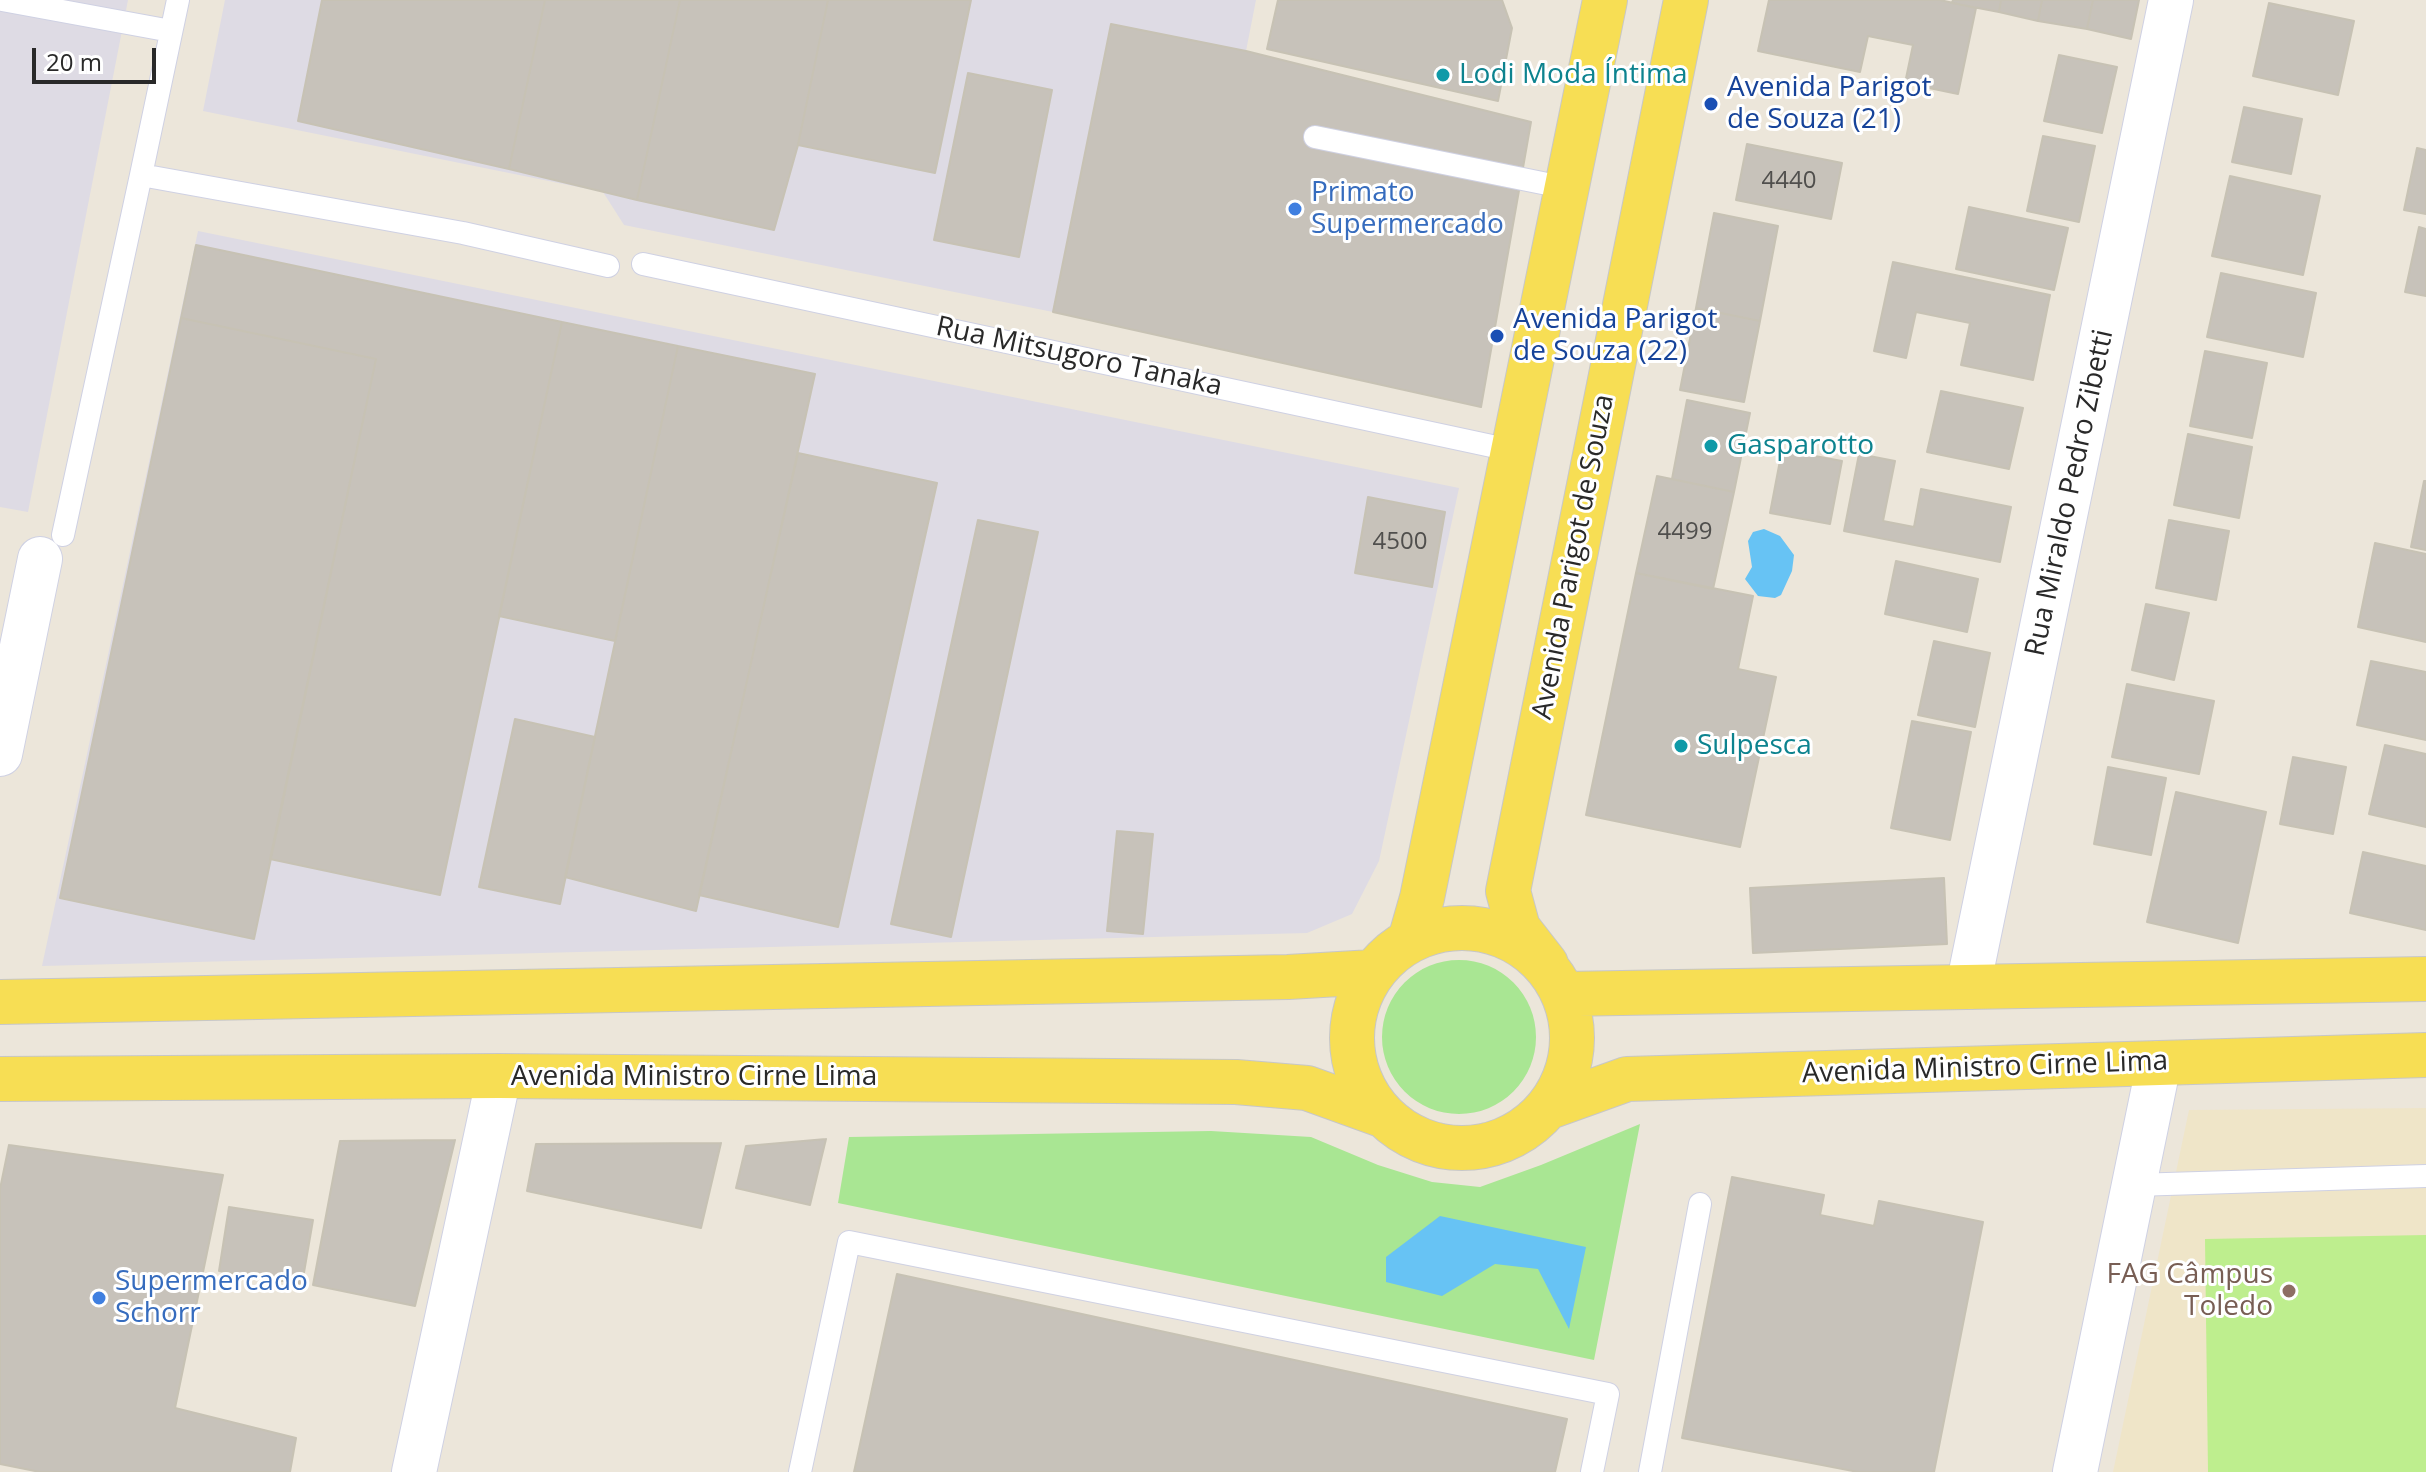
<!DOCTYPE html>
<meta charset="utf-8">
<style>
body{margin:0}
#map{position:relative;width:2426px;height:1472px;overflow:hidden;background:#ece6da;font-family:"Open Sans",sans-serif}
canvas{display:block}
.scale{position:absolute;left:32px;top:48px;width:124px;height:36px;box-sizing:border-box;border:4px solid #292929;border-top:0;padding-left:10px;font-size:24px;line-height:28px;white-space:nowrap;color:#292929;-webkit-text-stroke:6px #fff;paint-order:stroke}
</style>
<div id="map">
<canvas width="2426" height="1472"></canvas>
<div class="scale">20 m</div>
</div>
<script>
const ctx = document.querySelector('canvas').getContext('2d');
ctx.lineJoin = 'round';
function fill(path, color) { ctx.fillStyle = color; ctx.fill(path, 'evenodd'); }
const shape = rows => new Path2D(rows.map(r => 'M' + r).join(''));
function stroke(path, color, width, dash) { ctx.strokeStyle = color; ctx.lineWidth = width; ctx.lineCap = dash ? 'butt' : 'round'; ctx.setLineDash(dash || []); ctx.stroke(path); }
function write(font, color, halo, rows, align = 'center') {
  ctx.font = font + ' "Open Sans",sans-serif'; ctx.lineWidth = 6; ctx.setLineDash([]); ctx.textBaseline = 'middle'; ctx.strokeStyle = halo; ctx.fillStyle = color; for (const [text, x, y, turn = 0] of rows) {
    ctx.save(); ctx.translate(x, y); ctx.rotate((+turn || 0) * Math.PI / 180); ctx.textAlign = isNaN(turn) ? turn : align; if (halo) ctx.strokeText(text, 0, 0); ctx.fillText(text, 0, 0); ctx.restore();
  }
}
fill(shape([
 [0,0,128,0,28,512,0,507],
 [225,0,1256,0,1246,51,1053,312,624,225,603,192,203,111],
 [198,231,1459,488,1379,861,1352,914,1307,933,42,966]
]), '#dedbe4');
fill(shape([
 [2426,1108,2426,1472,2113,1472,2189,1110]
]), '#efe5c8');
fill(shape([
 '1382 1037a77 77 0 1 1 154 0a77 77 0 1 1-154 0Z',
 [1640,1124,1594,1360,838,1203,849,1137,1211,1131,1311,1137,1378,1165,1432,1182,1480,1187,1541,1165]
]), '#a9e693');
fill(shape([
 [2426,1235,2426,1472,2208,1472,2205,1239]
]), '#beee8e');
fill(shape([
 [1764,529,1780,536,1794,555,1792,571,1781,595,1775,598,1758,596,1745,579,1752,567,1748,541,1753,532],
 [1440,1216,1586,1247,1569,1329,1538,1269,1495,1264,1442,1296,1386,1282,1386,1257]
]), '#67c3f4');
const building = shape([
 [322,0,545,0,509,169,298,121,322,0],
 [545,0,680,0,637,200,509,169,545,0],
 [680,0,828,0,798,145,774,230,637,200,680,0],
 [828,0,971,0,935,173,798,145,828,0],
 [1278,0,1502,0,1512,28,1498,101,1267,49,1278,0],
 [1769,0,1940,0,1976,8,1958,94,1905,83,1913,45,1868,36,1860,72,1758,51,1769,0],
 [1953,0,2001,0,1999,12,1952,3,1953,0],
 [2001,0,2042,0,2038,21,1999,12,2001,0],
 [2042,0,2093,0,2087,29,2038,21,2042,0],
 [2093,0,2139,0,2131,39,2087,29,2093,0],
 [2269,3,2354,21,2338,95,2253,76,2269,3],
 [1111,24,1246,51,1531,122,1481,407,1053,312,1111,24],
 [2059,55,2117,67,2102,133,2044,121,2059,55],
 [968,73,1052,90,1019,257,934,240,968,73],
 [2244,107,2302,119,2291,174,2232,162,2244,107],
 [2043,136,2095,146,2079,222,2027,211,2043,136],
 [1747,144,1842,163,1831,219,1736,200,1747,144],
 [2417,148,2426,150,2426,214,2404,210,2417,148],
 [2230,176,2320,196,2303,275,2212,256,2230,176],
 [1969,207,2068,228,2054,290,1956,269,1969,207],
 [1714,213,1778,226,1760,321,1696,308,1714,213],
 [2419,227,2426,229,2426,296,2405,292,2419,227],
 [196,245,562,322,440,895,270,859,376,359,181,318,196,245],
 [1893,262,2050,295,2033,380,1961,365,1970,323,1916,312,1906,358,1874,351,1893,262],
 [2221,273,2316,293,2303,357,2207,337,2221,273],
 [1696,308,1760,321,1744,402,1680,390,1696,308],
 [181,318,376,359,254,939,60,898,181,318],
 [562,322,678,346,615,641,499,616,562,322],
 [678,346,815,374,696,911,565,877,678,346],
 [2205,351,2267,363,2252,438,2190,426,2205,351],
 [1941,391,2023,408,2009,469,1927,452,1941,391],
 [1687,400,1750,413,1734,492,1672,479,1687,400],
 [2188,434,2252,447,2239,518,2174,505,2188,434],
 [1782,450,1842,461,1830,524,1770,513,1782,450],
 [798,453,937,483,838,927,699,895,798,453],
 [1859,454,1895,461,1883,521,1914,527,1921,489,2011,507,2000,562,1844,531,1859,454],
 [1657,476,1734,492,1713,589,1636,573,1657,476],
 [2424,481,2426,481,2426,550,2411,547,2424,481],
 [1368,497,1445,512,1432,587,1355,573,1368,497],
 [978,520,1038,532,951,937,891,924,978,520],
 [2169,520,2229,531,2216,600,2156,588,2169,520],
 [2375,543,2426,554,2426,642,2358,627,2375,543],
 [1896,561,1978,579,1967,632,1885,614,1896,561],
 [1636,573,1753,596,1738,669,1776,677,1740,847,1586,815,1636,573],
 [2146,604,2189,613,2174,680,2132,670,2146,604],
 [1934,641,1990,653,1975,727,1918,715,1934,641],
 [2371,661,2426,672,2426,740,2357,725,2371,661],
 [2127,684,2214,701,2199,774,2112,757,2127,684],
 [515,719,595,737,560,904,479,887,515,719],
 [1912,721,1971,732,1950,840,1891,828,1912,721],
 [2385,745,2426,754,2426,827,2369,814,2385,745],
 [2293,757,2346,767,2333,834,2280,824,2293,757],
 [2108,767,2166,778,2151,855,2094,844,2108,767],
 [2176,792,2266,812,2238,943,2147,922,2176,792],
 [1117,831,1153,834,1143,934,1107,931,1117,831],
 [2363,852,2426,866,2426,930,2350,913,2363,852],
 [1944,878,1947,944,1753,953,1750,888,1944,878],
 [826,1139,810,1205,736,1188,746,1146,826,1139],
 [455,1140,415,1306,313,1285,340,1141,455,1140],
 [721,1143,701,1228,527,1191,536,1144,721,1143],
 [9,1145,223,1175,175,1408,296,1438,290,1472,40,1472,0,1464,0,1189,9,1145],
 [1732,1177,1824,1195,1820,1215,1874,1226,1879,1201,1983,1222,1934,1472,1858,1472,1682,1438,1732,1177],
 [229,1207,313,1220,302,1284,219,1271,229,1207],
 [897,1274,1567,1419,1555,1472,854,1472,897,1274]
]);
fill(building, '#c7c2ba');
stroke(building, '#c7c2b4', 2);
const lane = shape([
 [2,0,171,31],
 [1315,137,1567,188],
 [141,175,178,0],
 [643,264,1515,451],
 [63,535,141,175,463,233,608,266],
 [2134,1185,2426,1176],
 [800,1472,849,1242,1608,1394,1592,1472],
 [1650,1472,1700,1204]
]);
const street = shape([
 [0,754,40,559],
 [1968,987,2171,0],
 [414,1472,499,1076],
 [2075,1472,2159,1063]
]);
const primary = shape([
 '1352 1038a110 110 0 1 1 220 0a110 110 0 1 1-220 0Z',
 [1410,940,1422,898,1605,0],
 [1546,964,1518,928,1508,891,1686,0],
 [1564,994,2426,979],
 [0,1002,1288,977,1373,972],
 [0,1079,499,1076,1236,1082,1307,1088,1382,1115],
 [1549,1107,1627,1079,2426,1055]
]);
stroke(lane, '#cfd1e3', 24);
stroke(street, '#cfd1e3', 46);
stroke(primary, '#c7c7c7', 46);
stroke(lane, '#fff', 22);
stroke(street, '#fff', 44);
stroke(primary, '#f7de54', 44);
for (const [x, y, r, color] of [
 [1443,75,8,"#0f9aa8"],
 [1711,104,8,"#1a4fb4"],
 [1295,209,8,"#3f7fe0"],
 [1497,336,8,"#1a4fb4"],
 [1711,446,8,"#0f9aa8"],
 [1681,746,8,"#0f9aa8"],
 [2289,1291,8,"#8d6e63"],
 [99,1298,8,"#3f7fe0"]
]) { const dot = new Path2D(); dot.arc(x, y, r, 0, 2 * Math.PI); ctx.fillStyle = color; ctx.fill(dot); stroke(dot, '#fff', 3); }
write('24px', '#504f4d', null, [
 ["4440",1789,181],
 ["4499",1685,532],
 ["4500",1400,542]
]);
write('28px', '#0d838f', '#fff', [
 ["Lodi Moda Íntima",1459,75],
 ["Gasparotto",1727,446],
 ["Sulpesca",1697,746]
], 'left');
write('28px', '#164399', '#fff', [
 ["Avenida Parigot",1727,88],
 ["de Souza (21)",1727,120],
 ["Avenida Parigot",1513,320],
 ["de Souza (22)",1513,352]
], 'left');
write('28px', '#366cbe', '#fff', [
 ["Primato",1311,193],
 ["Supermercado",1311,225],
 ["Supermercado",115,1282],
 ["Schorr",115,1314]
], 'left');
write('28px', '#292929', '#fff', [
 ["Rua Mitsugoro Tanaka",1079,357,12],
 ["Rua Miraldo Pedro Zibetti",2070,493,-78],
 ["Avenida Parigot de Souza",1574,557,-79],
 ["Avenida Ministro Cirne Lima",1985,1068,-2],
 ["Avenida Ministro Cirne Lima",694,1077]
]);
write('28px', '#785e54', '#fff', [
 ["FAG Câmpus",2273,1275],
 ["Toledo",2273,1307]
], 'right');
</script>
